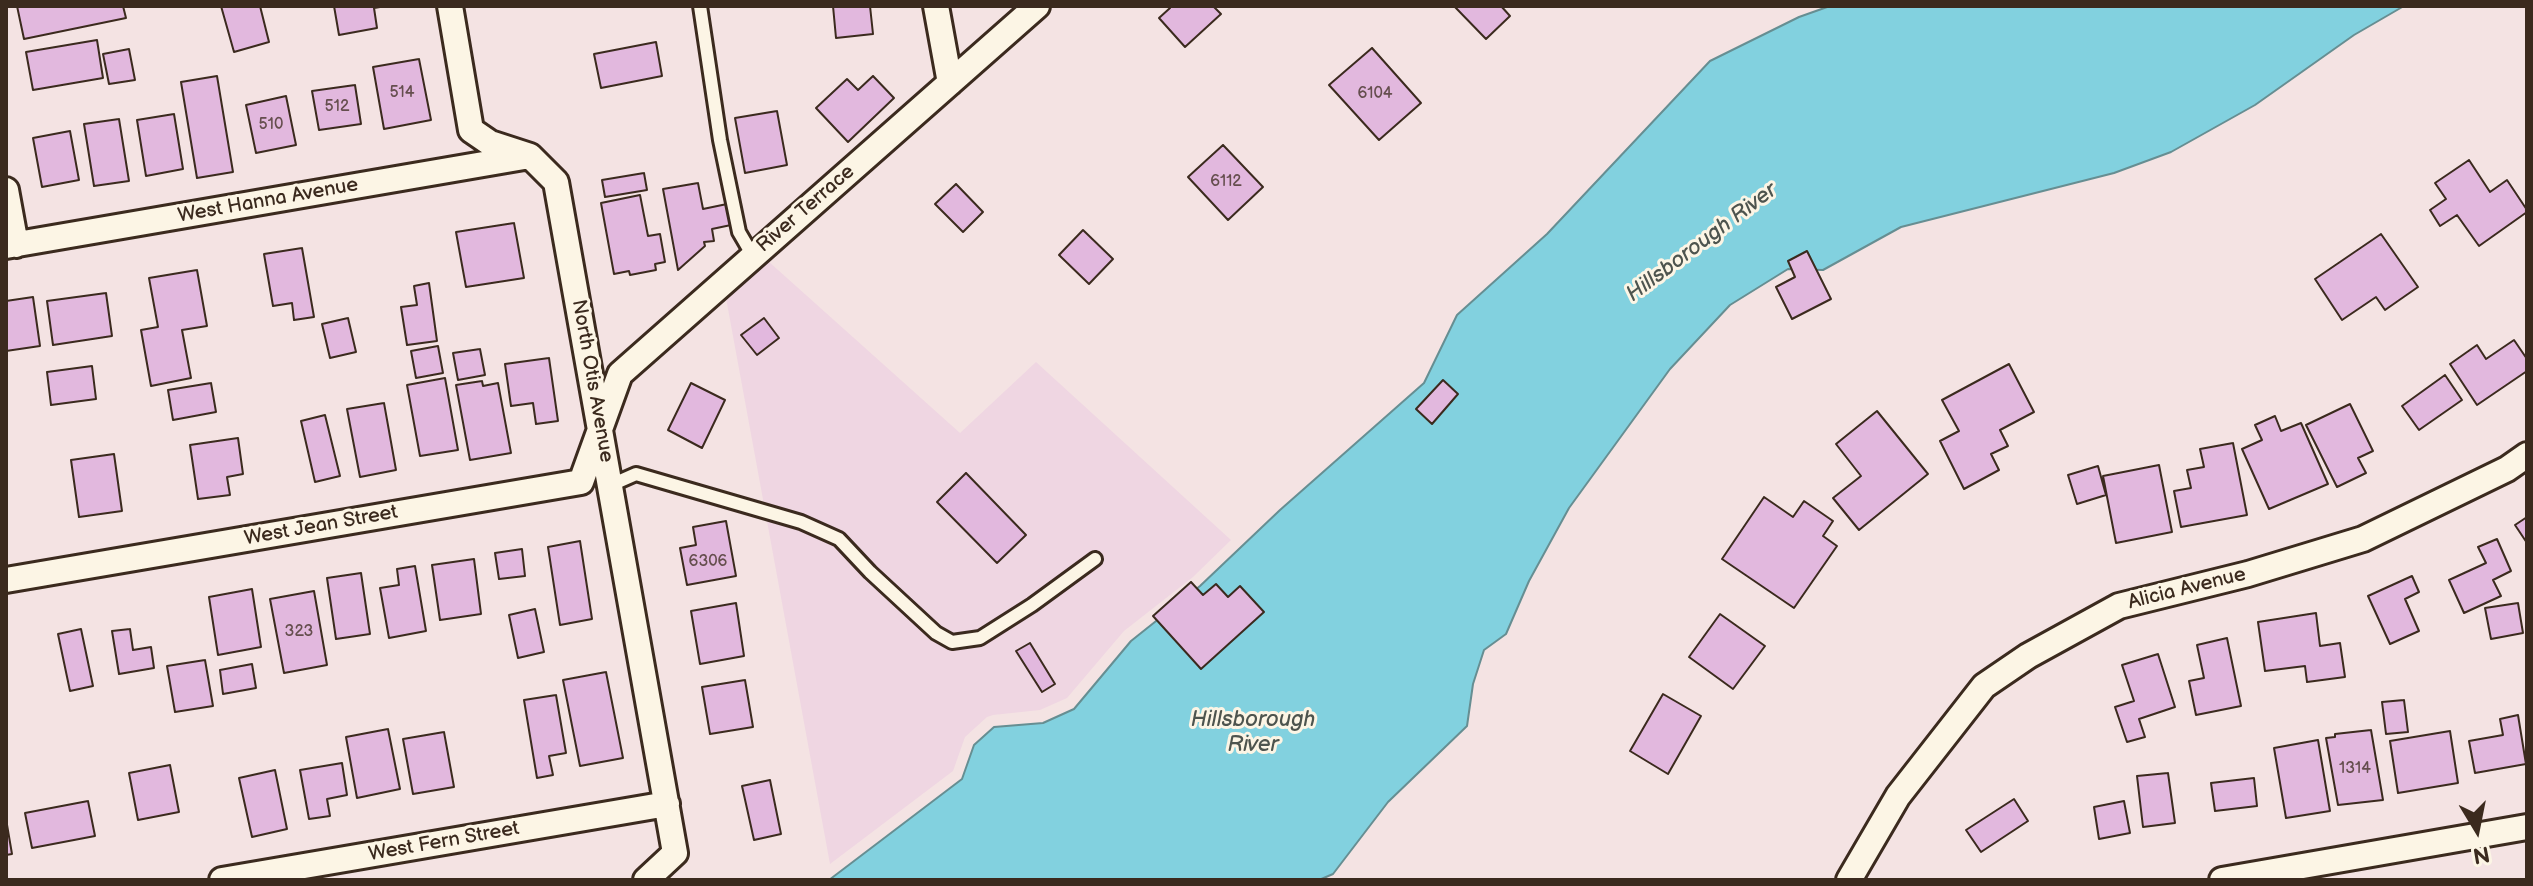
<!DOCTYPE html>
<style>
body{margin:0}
#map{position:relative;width:2533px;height:886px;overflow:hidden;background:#f4e3e3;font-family:"Balsamiq Sans",sans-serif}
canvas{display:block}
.frame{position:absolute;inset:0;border:8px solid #3b2a1e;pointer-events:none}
.north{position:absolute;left:2437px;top:790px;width:80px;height:80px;-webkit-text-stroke:6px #fcf5e5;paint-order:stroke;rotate:170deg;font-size:22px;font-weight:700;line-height:32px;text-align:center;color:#3b2a1e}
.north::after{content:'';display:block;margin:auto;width:28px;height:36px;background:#3b2a1e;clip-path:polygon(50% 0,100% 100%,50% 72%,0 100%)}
</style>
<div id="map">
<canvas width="2533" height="886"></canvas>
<div class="frame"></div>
<div class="north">N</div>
</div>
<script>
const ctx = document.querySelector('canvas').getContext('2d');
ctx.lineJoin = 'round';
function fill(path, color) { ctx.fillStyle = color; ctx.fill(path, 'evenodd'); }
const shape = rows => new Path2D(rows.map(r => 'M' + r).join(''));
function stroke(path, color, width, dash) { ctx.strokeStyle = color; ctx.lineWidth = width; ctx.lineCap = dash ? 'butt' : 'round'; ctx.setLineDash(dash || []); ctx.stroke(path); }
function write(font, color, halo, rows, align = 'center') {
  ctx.font = font + ' "Balsamiq Sans",sans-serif'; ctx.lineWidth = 6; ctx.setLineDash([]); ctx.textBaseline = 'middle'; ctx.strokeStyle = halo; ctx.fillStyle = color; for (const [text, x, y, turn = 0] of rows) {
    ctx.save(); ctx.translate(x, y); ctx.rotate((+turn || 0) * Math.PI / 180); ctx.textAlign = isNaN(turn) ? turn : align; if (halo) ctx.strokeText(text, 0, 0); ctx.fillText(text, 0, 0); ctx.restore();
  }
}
fill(shape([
 [768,261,960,433,1036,362,1231,540,1193,577,1124,631,1067,698,1040,710,993,715,987,717,965,737,953,771,830,864,726,298]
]), '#efd6e2');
const water = shape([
 [1830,6,2404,6,2354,35,2255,105,2171,152,2114,173,1901,227,1823,270,1788,269,1730,305,1670,369,1569,508,1529,581,1506,634,1484,650,1473,684,1467,726,1388,802,1333,874,1319,880,829,880,962,779,974,745,994,727,1043,723,1074,709,1131,641,1200,586,1280,510,1424,383,1457,315,1547,234,1710,61,1799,17,1830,6]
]);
fill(water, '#82d1df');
stroke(water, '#668e92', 2);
const building = shape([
 [17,6,123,6,126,18,24,39,17,6],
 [221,6,260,6,269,42,234,52,221,6],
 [334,6,386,6,374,8,377,28,339,35,334,6],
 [833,6,870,6,873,34,836,38,833,6],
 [1169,6,1213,6,1221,14,1185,47,1159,18,1170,8,1169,6],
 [1454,6,1501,6,1510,16,1486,39,1454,6],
 [97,40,103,78,33,90,26,52,97,40],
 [656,42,662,76,601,88,594,54,656,42],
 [1372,48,1421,103,1379,140,1329,85,1372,48],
 [129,49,135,80,109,84,103,54,129,49],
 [419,59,431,120,384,129,373,67,419,59],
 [217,76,233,172,197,178,181,82,217,76],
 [873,76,894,98,848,142,816,108,847,79,858,90,873,76],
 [355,85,361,124,319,130,312,91,355,85],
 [286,96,296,145,256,153,246,105,286,96],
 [777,111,787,165,745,173,735,118,777,111],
 [174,114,183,169,146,176,137,120,174,114],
 [119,119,129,181,94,186,84,124,119,119],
 [70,131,79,180,42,187,33,138,70,131],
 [1223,145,1263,187,1228,220,1188,177,1223,145],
 [2469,160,2490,192,2507,180,2527,210,2527,212,2479,246,2457,215,2440,226,2430,210,2446,199,2435,183,2469,160],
 [644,173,647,190,605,197,602,180,644,173],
 [698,183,703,209,727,204,731,225,712,229,714,241,704,242,705,246,678,270,663,189,698,183],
 [956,184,983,212,963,232,935,204,956,184],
 [640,195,648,236,660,234,665,262,655,264,656,270,630,275,629,271,614,274,601,203,640,195],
 [514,223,524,278,466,287,456,232,514,223],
 [1083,230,1113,259,1089,284,1059,255,1083,230],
 [2381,234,2418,287,2385,310,2376,297,2342,320,2315,279,2381,234],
 [302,248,314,317,294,320,292,303,273,306,264,254,302,248],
 [1807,251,1831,299,1792,319,1776,287,1795,277,1788,261,1807,251],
 [197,270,207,326,182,330,191,378,151,386,141,330,158,327,149,278,197,270],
 [429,283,437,341,407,345,401,307,417,305,414,286,429,283],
 [106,293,112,336,53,345,47,301,106,293],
 [33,297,40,346,6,351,6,301,33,297],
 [348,318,356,352,330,358,322,324,348,318],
 [764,318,779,338,757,355,741,335,764,318],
 [2514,340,2527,359,2527,371,2477,405,2450,364,2477,345,2486,359,2514,340],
 [438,346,443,373,416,378,411,351,438,346],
 [480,349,485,375,458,380,453,353,480,349],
 [549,358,558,421,536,424,533,403,511,406,505,364,549,358],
 [2009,364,2034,412,2000,430,2008,446,1991,454,1999,470,1964,489,1940,441,1959,431,1942,400,2009,364],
 [92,366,96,399,51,405,47,372,92,366],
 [2445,375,2462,400,2419,430,2402,406,2445,375],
 [445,378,458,450,420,456,407,385,445,378],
 [1443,380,1458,394,1432,424,1416,409,1443,380],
 [482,381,483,386,498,383,511,453,470,460,456,385,482,381],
 [211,383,216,412,173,420,168,390,211,383],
 [691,383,725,400,702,448,668,430,691,383],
 [384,403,396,470,360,477,347,409,384,403],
 [2350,404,2373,451,2358,458,2366,473,2337,487,2306,425,2350,404],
 [1877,411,1928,474,1859,530,1833,498,1861,476,1836,444,1877,411],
 [325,415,340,476,315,482,301,421,325,415],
 [2275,416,2281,431,2301,423,2328,484,2269,509,2242,449,2262,440,2255,425,2275,416],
 [238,438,243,474,227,477,230,495,198,499,190,445,238,438],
 [2233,443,2247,515,2181,527,2174,491,2191,488,2187,470,2204,467,2200,449,2233,443],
 [114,454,122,511,79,517,71,460,114,454],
 [2159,465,2172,532,2116,543,2103,476,2159,465],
 [2098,466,2106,495,2077,504,2068,475,2098,466],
 [966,473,1026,535,997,563,937,502,966,473],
 [1764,497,1793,517,1804,501,1833,521,1823,536,1837,546,1794,608,1722,559,1764,497],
 [2527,517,2527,543,2515,525,2527,517],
 [726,521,736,576,687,585,680,548,696,545,693,527,726,521],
 [2497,539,2511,571,2493,580,2501,596,2464,613,2449,580,2486,563,2478,547,2497,539],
 [580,541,592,619,560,625,548,547,580,541],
 [522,549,525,576,499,579,495,553,522,549],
 [474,559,481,614,440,620,432,565,474,559],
 [415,566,426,631,389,638,380,588,399,585,397,569,415,566],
 [361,573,370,634,336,639,327,578,361,573],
 [2412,576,2419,592,2405,599,2419,631,2390,644,2368,596,2412,576],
 [1191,582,1203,595,1216,584,1228,597,1240,586,1264,612,1201,669,1153,616,1191,582],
 [252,589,261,647,218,655,209,597,252,589],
 [314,591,327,665,284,673,270,599,314,591],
 [736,603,744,656,700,664,691,611,736,603],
 [2518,603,2523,633,2491,639,2485,608,2518,603],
 [535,609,544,652,518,658,509,615,535,609],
 [2316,613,2320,646,2340,643,2345,677,2307,682,2305,666,2265,671,2258,622,2316,613],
 [1720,614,1765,646,1733,689,1689,657,1720,614],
 [81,629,93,686,70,691,58,634,81,629],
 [130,629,133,650,151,647,154,668,119,674,112,631,130,629],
 [2227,638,2241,706,2196,715,2189,681,2204,678,2197,645,2227,638],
 [1030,643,1055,684,1042,692,1016,651,1030,643],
 [2158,654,2175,707,2139,719,2145,737,2127,742,2115,707,2134,701,2122,665,2158,654],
 [205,660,213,706,175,712,167,666,205,660],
 [252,664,256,688,223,694,220,670,252,664],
 [606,672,623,758,580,766,563,680,606,672],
 [745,680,753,727,710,734,702,687,745,680],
 [1663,694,1701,716,1668,774,1630,751,1663,694],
 [556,695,566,753,549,756,553,775,537,778,524,700,556,695],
 [2404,700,2408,732,2386,734,2382,702,2404,700],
 [2518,715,2526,764,2475,773,2469,741,2503,735,2500,719,2518,715],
 [388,729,400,789,357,798,346,737,388,729],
 [2371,730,2383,800,2338,805,2326,738,2335,737,2335,734,2371,730],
 [2450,731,2458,783,2398,793,2390,741,2450,731],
 [444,732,454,787,413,794,403,739,444,732],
 [2318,740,2330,811,2286,818,2274,748,2318,740],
 [342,763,347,795,327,799,330,816,309,819,300,770,342,763],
 [170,765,179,812,138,820,129,773,170,765],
 [275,770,287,829,252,837,239,778,275,770],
 [2168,773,2175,823,2143,827,2137,776,2168,773],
 [2254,778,2257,806,2215,811,2211,783,2254,778],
 [770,780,781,834,754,840,742,786,770,780],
 [2014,799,2028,821,1981,852,1966,830,2014,799],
 [88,801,95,836,32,848,25,813,88,801],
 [2124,801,2130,833,2099,839,2094,807,2124,801],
 [6,819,12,854,6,855,6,819]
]);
fill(building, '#e2b8de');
stroke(building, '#3b2a1e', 2);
const service = shape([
 [700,6,720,140,739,232,753,256],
 [611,485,636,474,801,522,839,539,870,572,936,633,952,642,980,638,1032,605,1095,559]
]);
const minor = shape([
 [450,6,471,130,490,143,530,156,556,182,675,853,646,880],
 [936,6,950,83],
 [6,190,16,245],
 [6,246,524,157],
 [6,580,581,482,620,374,1037,6],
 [222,880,667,804],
 [1849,880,1898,796,1984,686,2028,656,2119,606,2248,574,2363,539,2507,469,2527,455],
 [2222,880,2527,827]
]);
stroke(service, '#3b2a1e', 18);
stroke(minor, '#3b2a1e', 30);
stroke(service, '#fcf5e5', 12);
stroke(minor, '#fcf5e5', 24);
write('16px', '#654e4e', null, [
 ["514",402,93],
 ["6104",1375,94],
 ["512",337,107],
 ["510",271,125],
 ["6112",1226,182],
 ["6306",708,562],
 ["323",299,632],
 ["1314",2355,769]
]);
write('20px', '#3b2a1e', '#fcf5e5', [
 ["West Hanna Avenue",268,201,-10],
 ["River Terrace",806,209,-41],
 ["North Otis Avenue",592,381,80],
 ["West Jean Street",321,526,-10],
 ["Alicia Avenue",2187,589,-14],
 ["West Fern Street",444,842,-10]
]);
write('italic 22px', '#4d544e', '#fcf5e5', [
 ["Hillsborough River",1702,243,-37],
 ["Hillsborough",1253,720],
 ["River",1253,745]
]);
</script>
